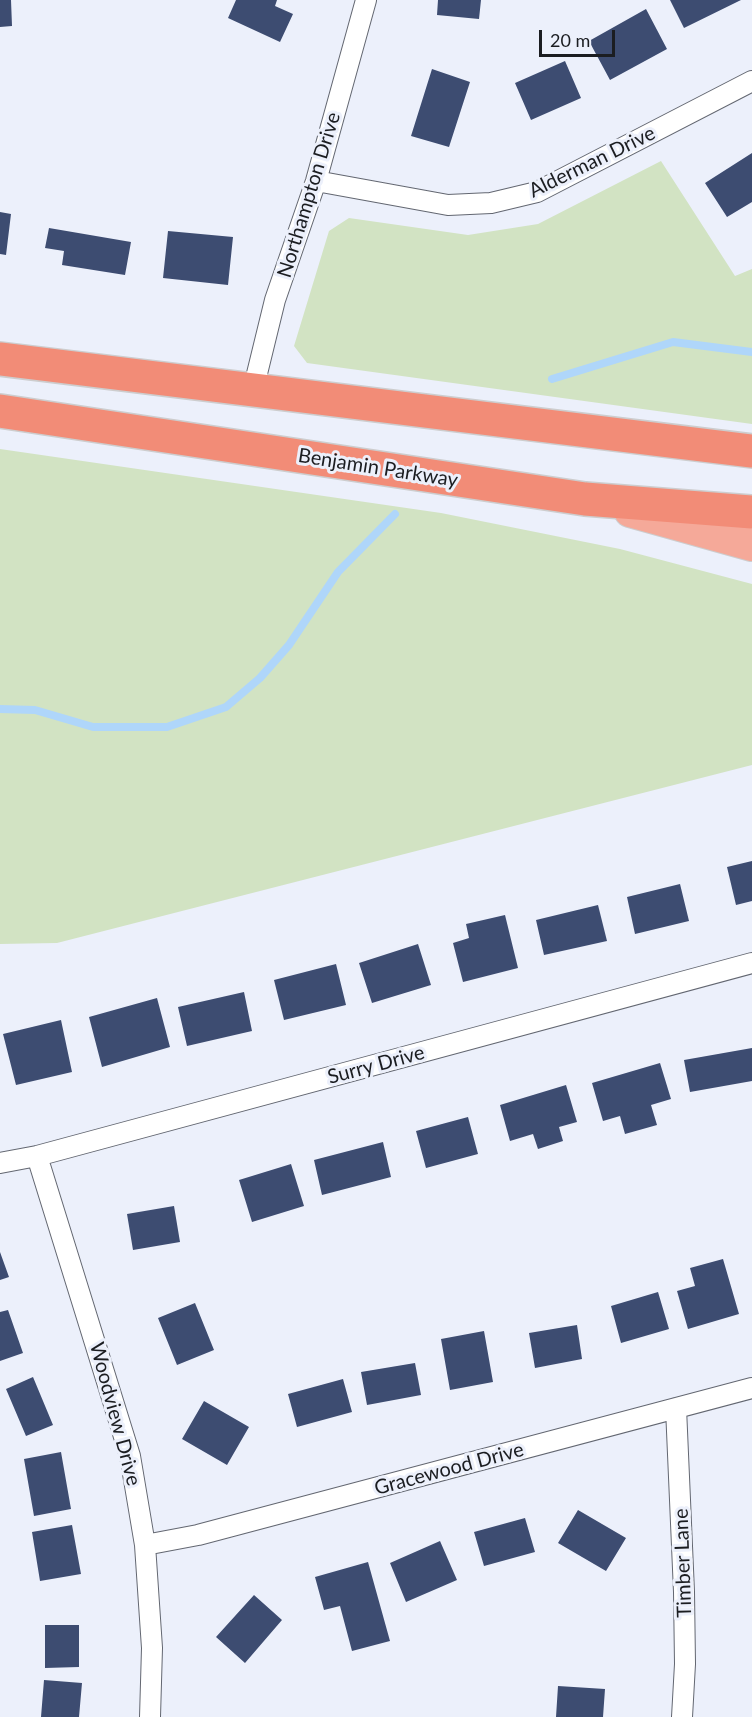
<!DOCTYPE html>
<style>
body{margin:0}
#map{position:relative;width:752px;height:1717px;overflow:hidden;background:#ecf0fb;font-family:Lato,sans-serif}
canvas{display:block}
.scale{position:absolute;left:539px;top:30px;width:76px;height:27px;box-sizing:border-box;border:3px solid #1b1d21;border-top:0;padding-left:8px;font-size:18px;line-height:21px;white-space:nowrap;color:#1b1d21;-webkit-text-stroke:4px #ecf0fb;paint-order:stroke}
</style>
<div id="map">
<canvas width="752" height="1717"></canvas>
<div class="scale">20 m</div>
</div>
<script>
const ctx = document.querySelector('canvas').getContext('2d');
ctx.lineJoin = 'round';
function fill(path, color) { ctx.fillStyle = color; ctx.fill(path, 'evenodd'); }
const shape = rows => new Path2D(rows.map(r => 'M' + r).join(''));
function stroke(path, color, width, dash) { ctx.strokeStyle = color; ctx.lineWidth = width; ctx.lineCap = dash ? 'butt' : 'round'; ctx.setLineDash(dash || []); ctx.stroke(path); }
function write(font, color, halo, rows, align = 'center') {
  ctx.font = font + ' Lato,sans-serif'; ctx.lineWidth = 6; ctx.setLineDash([]); ctx.textBaseline = 'middle'; ctx.strokeStyle = halo; ctx.fillStyle = color; for (const [text, x, y, turn = 0] of rows) {
    ctx.save(); ctx.translate(x, y); ctx.rotate((+turn || 0) * Math.PI / 180); ctx.textAlign = isNaN(turn) ? turn : align; if (halo) ctx.strokeText(text, 0, 0); ctx.fillText(text, 0, 0); ctx.restore();
  }
}
fill(shape([
 [661,161,735,276,752,269,752,424,307,363,294,346,329,231,349,218,468,235,538,224],
 [0,449,441,513,620,549,752,584,752,765,57,943,0,944]
]), '#d2e3c3');
stroke(shape([
 [552,379,673,342,752,352],
 [0,709,35,710,93,727,167,727,226,707,260,678,289,645,338,572,395,514]
]), '#afd6fa', 8);
fill(shape([
 [0,0,11,0,12,26,0,27],
 [236,0,277,0,275,6,293,14,280,42,228,18],
 [438,0,481,0,479,19,437,15],
 [670,0,741,0,684,28],
 [646,9,667,49,610,80,589,41],
 [565,61,581,98,531,120,515,83],
 [432,69,470,82,449,147,411,136],
 [752,153,752,202,727,217,705,183],
 [0,212,11,214,6,255,0,254],
 [49,228,131,242,125,275,62,265,64,251,45,248],
 [168,231,233,237,228,285,163,278],
 [752,861,752,901,736,905,727,867],
 [680,884,689,921,635,934,627,897],
 [598,905,607,941,544,955,536,920],
 [505,915,518,968,463,982,453,943,469,938,466,924],
 [418,944,431,985,372,1003,359,963],
 [336,964,346,1005,284,1020,274,980],
 [244,992,252,1031,187,1046,178,1007],
 [157,998,170,1047,102,1067,89,1017],
 [61,1020,72,1072,16,1085,3,1034],
 [752,1048,752,1081,690,1092,684,1060],
 [660,1063,671,1099,651,1105,657,1125,625,1134,620,1116,603,1121,592,1083],
 [566,1085,577,1122,559,1127,563,1141,538,1149,533,1134,510,1141,500,1105],
 [468,1117,478,1154,426,1168,416,1131],
 [383,1142,391,1177,322,1195,314,1160],
 [291,1164,304,1206,252,1222,239,1180],
 [174,1206,180,1242,133,1250,127,1214],
 [0,1252,9,1277,0,1280],
 [723,1259,739,1314,688,1329,677,1291,695,1286,690,1268],
 [658,1292,669,1329,621,1343,611,1306],
 [195,1303,214,1350,177,1365,158,1318],
 [8,1310,23,1353,0,1361,0,1312],
 [577,1325,582,1359,535,1368,529,1333],
 [484,1331,493,1382,450,1390,441,1339],
 [415,1363,421,1395,367,1405,361,1372],
 [33,1377,53,1425,26,1436,6,1389],
 [343,1379,352,1412,297,1427,288,1394],
 [204,1401,249,1427,227,1465,182,1439],
 [61,1452,71,1509,34,1516,24,1459],
 [578,1510,626,1538,606,1571,558,1543],
 [525,1518,535,1552,484,1566,474,1532],
 [72,1525,81,1574,40,1581,32,1532],
 [440,1541,457,1580,406,1602,390,1563],
 [368,1562,390,1641,352,1651,340,1606,324,1610,315,1577],
 [254,1595,282,1620,245,1663,216,1637],
 [45,1625,79,1625,79,1667,45,1668],
 [44,1680,82,1683,79,1717,41,1717],
 [558,1686,605,1689,603,1717,556,1717]
]), '#3d4c71');
const minor = shape([
 [316,181,448,205,491,203,537,192,752,81],
 [253,390,275,300,316,181,366,0],
 [37,1156,130,1456,145,1545,152,1648,150,1717],
 [0,1163,37,1156,752,963],
 [676,1408,684,1592,685,1664,682,1717],
 [145,1545,198,1535,752,1388]
]);
const primary = shape([
 [630,511,752,545]
]);
const trunk = shape([
 [0,359,752,451],
 [0,411,585,499,752,512]
]);
stroke(minor, '#636771', 22);
stroke(primary, '#cdcdce', 34);
stroke(trunk, '#cdcdce', 36);
stroke(minor, '#fff', 20);
stroke(primary, '#f5a999', 32);
stroke(trunk, '#f28c77', 33);
write('20px', '#1b1d21', '#ecf0fb', [
 ["Alderman Drive",592,162,-26],
 ["Northampton Drive",309,195,-73],
 ["Benjamin Parkway",378,468,9],
 ["Surry Drive",376,1065,-15],
 ["Woodview Drive",115,1414,75],
 ["Gracewood Drive",449,1469,-15],
 ["Timber Lane",683,1563,-92]
]);
</script>
